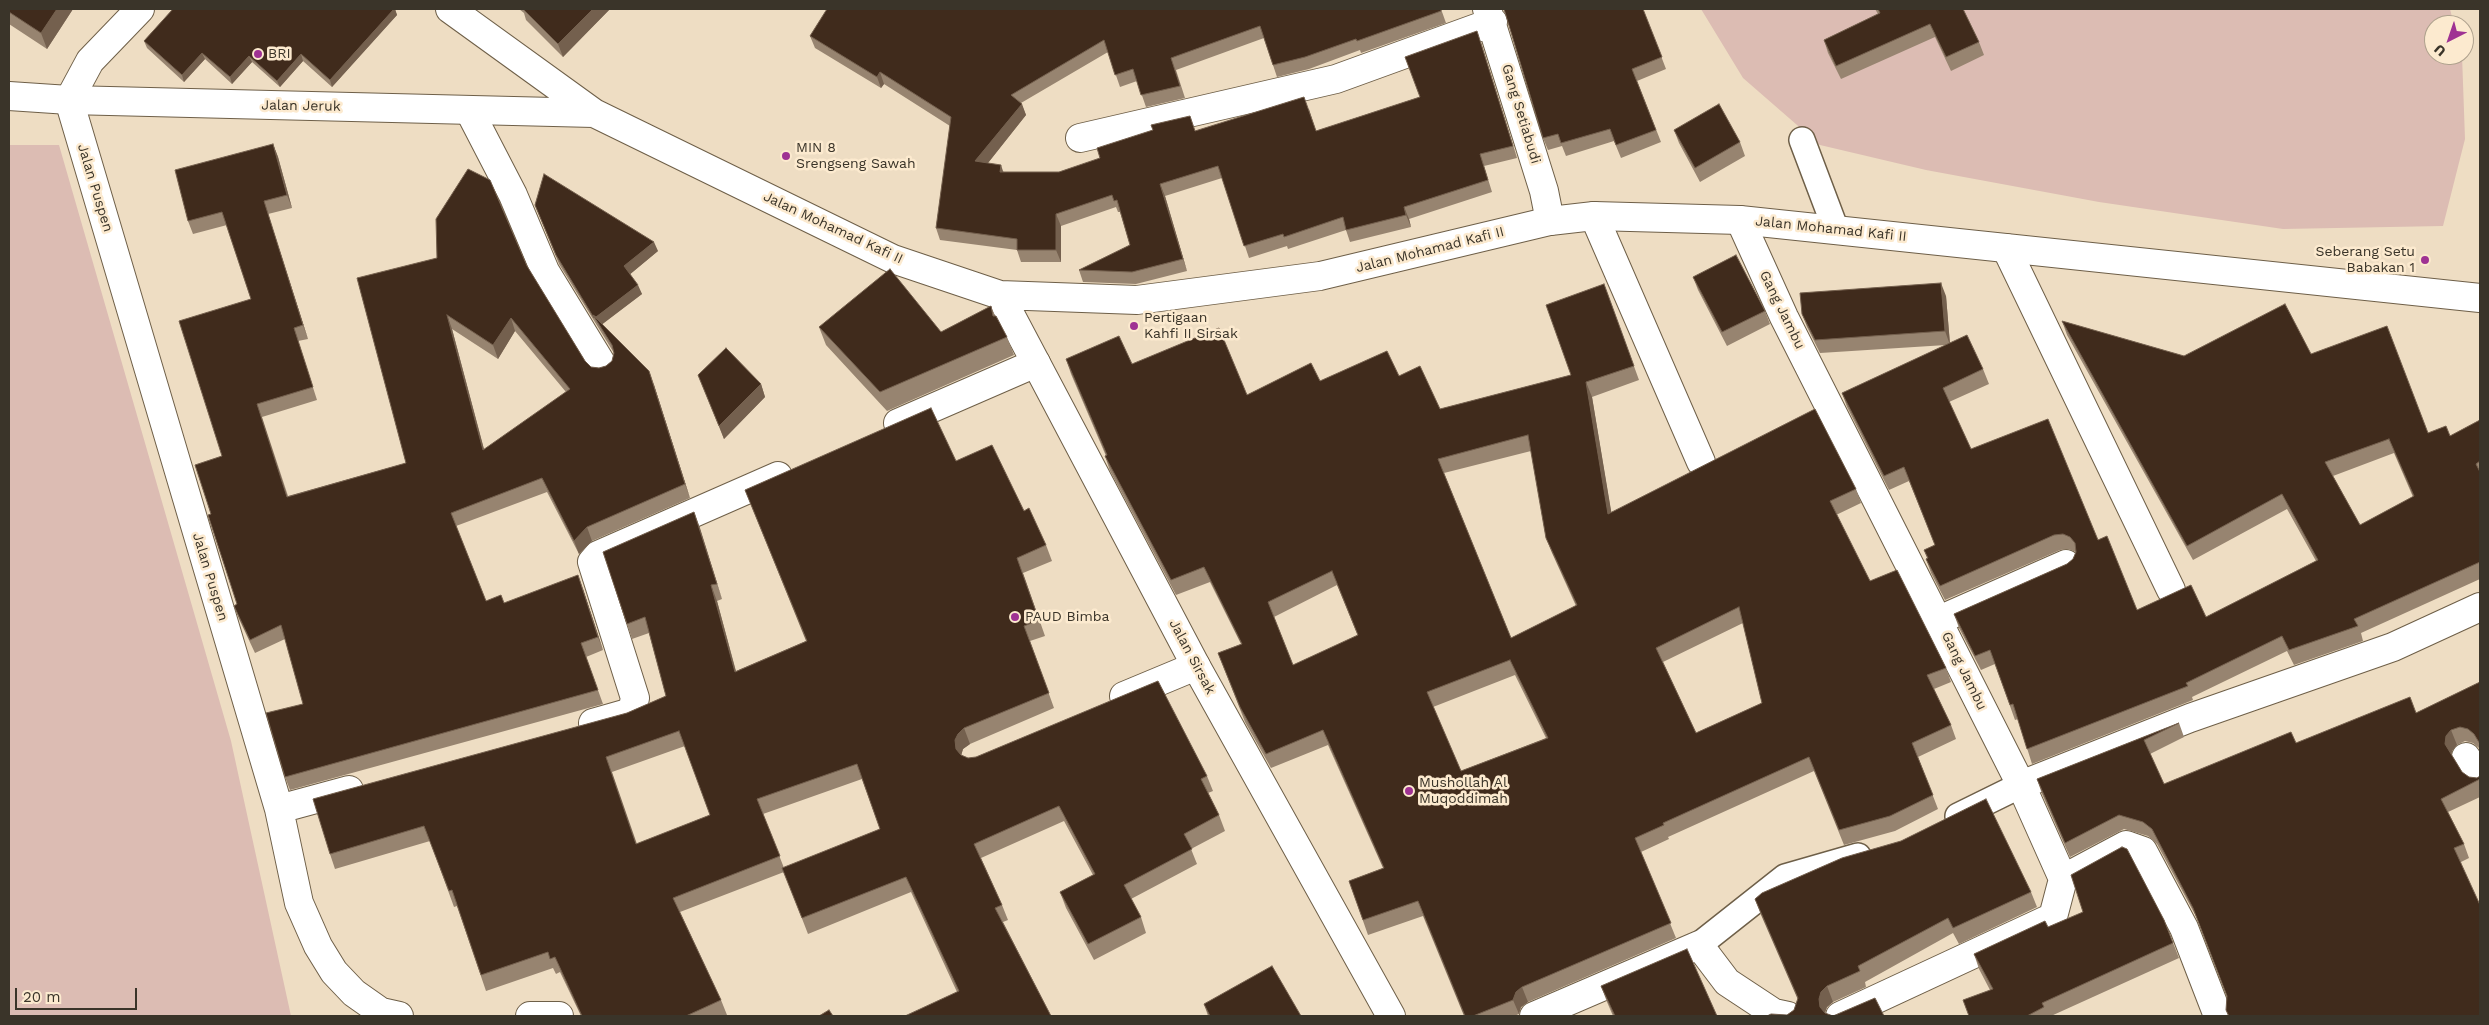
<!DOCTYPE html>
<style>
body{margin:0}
#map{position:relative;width:2489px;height:1025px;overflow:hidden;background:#eeddc3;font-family:"Work Sans",sans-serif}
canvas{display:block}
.frame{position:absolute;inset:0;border:10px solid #3a3429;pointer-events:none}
.north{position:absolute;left:2424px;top:15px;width:50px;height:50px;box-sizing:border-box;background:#fceacf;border:1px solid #aea18d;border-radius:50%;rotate:221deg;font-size:14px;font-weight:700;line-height:20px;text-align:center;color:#3a3429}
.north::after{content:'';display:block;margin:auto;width:18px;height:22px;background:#9f3293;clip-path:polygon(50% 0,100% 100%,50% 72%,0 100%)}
.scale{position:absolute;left:15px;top:988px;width:122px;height:22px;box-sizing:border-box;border:2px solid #3a3429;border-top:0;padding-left:6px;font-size:15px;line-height:18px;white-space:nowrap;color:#3a3429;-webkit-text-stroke:4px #fceacf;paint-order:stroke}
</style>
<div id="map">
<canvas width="2489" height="1025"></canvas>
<div class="frame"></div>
<div class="north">U</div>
<div class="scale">20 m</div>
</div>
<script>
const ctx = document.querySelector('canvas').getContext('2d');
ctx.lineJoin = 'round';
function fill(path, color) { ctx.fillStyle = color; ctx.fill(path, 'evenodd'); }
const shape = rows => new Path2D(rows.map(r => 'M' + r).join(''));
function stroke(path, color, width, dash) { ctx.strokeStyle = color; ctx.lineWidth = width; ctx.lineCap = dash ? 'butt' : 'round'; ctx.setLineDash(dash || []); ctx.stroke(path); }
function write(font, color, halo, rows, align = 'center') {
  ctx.font = font + ' "Work Sans",sans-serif'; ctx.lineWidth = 5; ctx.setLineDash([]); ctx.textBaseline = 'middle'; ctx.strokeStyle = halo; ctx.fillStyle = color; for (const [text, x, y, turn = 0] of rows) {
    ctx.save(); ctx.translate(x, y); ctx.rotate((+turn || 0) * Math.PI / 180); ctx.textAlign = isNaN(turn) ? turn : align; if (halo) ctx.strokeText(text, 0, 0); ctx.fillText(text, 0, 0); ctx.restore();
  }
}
fill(shape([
 [1701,9,2450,9,2454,25,2434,25,2434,55,2462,55,2465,139,2443,226,2283,229,2099,202,1926,170,1820,145,1743,78],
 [9,145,59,145,231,741,291,1016,9,1016]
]), '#dcbcb3');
const lane = shape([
 [1802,140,1836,230],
 [1958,816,2021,785],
 [1699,945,1785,877,1858,856]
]);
const street = shape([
 [140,9,90,61,69,100,279,809,299,903,318,946,334,972,354,993,381,1012,399,1016],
 [1487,9,1544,191,1550,221],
 [469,110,513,195,545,271,603,366],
 [1080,138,1336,79,1493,22],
 [1594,216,1701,462],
 [1740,220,1784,317,2021,785,2063,879,2053,917,1840,1016],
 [2006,248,2171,590],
 [898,423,1036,363],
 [1939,620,2066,564],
 [1124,696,1196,666],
 [593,723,628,713,633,707,635,698,592,562,598,555,778,476],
 [2466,757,2480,777],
 [2021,785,2190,718,2393,647,2480,607],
 [279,809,349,790],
 [2066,877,2126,845,2143,851,2184,928,2218,1016],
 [530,1016,559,1016],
 [1534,1016,1699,945,1727,982,1774,1013,1788,1016]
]);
const secondary = shape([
 [450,9,594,113,893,259,1000,295,1137,300,1320,276,1550,221,1594,216,1740,220,2480,298],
 [9,96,69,100,594,113],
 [1000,295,1196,666,1391,1016]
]);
stroke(lane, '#6e5f48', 28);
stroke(street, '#6e5f48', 30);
stroke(secondary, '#6e5f48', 30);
stroke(lane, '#fff', 25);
stroke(street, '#fff', 28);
stroke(secondary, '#fff', 28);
fill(shape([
 [9,9,73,9,47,49,9,24],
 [173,9,395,9,397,15,332,87,303,61,280,87,252,62,232,84,205,59,184,82,147,48,144,41],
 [519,9,610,9,563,57,526,20,524,13],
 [1441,9,1446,23,1361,53,1360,50,1309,69,1277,77,1264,38,1176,70,1185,98,1146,107,1137,81,1120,87,1108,52,1021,103,1026,115,988,163,1004,172,1059,172,1196,131,1309,109,1316,131,1420,97,1481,43,1517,158,1484,166,1492,192,1409,219,1411,227,1350,242,1346,230,1288,249,1287,246,1249,258,1222,178,1165,196,1187,271,1136,284,1083,282,1079,270,1130,245,1120,212,1118,212,1116,207,1061,226,1061,262,1021,262,1017,250,940,240,936,228,950,126,884,84,881,88,815,48,810,36],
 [1504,9,1643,9,1666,69,1637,81,1661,142,1621,158,1614,141,1566,156,1562,146,1548,150,1543,138,1506,13],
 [1875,9,1963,9,1979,42,1984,55,1951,71,1935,37,1841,79,1828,53,1824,40,1878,14],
 [1674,130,1740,142,1745,156,1700,182,1679,143],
 [273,144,278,157,292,208,268,214,308,339,298,341,317,400,262,417,288,496,406,463,357,278,527,266,585,361,591,367,599,368,606,366,612,361,614,353,559,264,535,205,658,251,630,274,642,294,602,324,654,385,690,498,592,541,579,554,547,492,456,526,486,601,504,603,583,589,603,650,586,657,603,704,290,790,285,777,303,704,285,639,255,653,239,619,234,606,237,604,211,514,222,456,251,299,227,225,193,234,188,221],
 [452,329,498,359,515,331,566,392,484,450],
 [1693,277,1765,311,1770,324,1727,346,1698,290],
 [1604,284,1639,380,1592,397,1611,512,1856,489,1861,503,1836,515,1870,581,1946,668,1951,682,1934,689,1951,725,1956,739,1918,757,1938,809,1895,831,1844,845,1814,771,1668,837,1669,839,1641,852,1676,938,1528,1002,1521,1007,1519,1014,1514,1016,1464,1016,1423,916,1368,935,1349,881,1383,868,1328,745,1271,768,1245,722,1218,653,1241,644,1210,582,1176,595,1110,471,1105,456,1106,456,1071,374,1066,359,1132,364,1247,395,1320,381,1399,376,1440,409,1571,375],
 [1531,451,1546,538,1552,553,1576,606,1511,638,1444,473],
 [1337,585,1358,636,1293,665,1274,617],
 [1743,623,1762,703,1696,733,1663,662],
 [1515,675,1546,738,1461,771,1433,707],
 [1946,296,1950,343,1983,369,1989,384,1949,402,1971,449,2098,540,2137,610,2206,617,2316,561,2287,509,2193,560,2067,335,2062,321,2184,356,2311,354,2428,433,2450,436,2480,420,2480,579,2361,633,2363,641,2294,665,2287,651,2192,697,2193,700,2032,764,2018,719,2015,720,1995,664,1981,670,1959,628,1954,614,2067,564,2073,559,2076,552,2068,549,2060,550,1945,600,1931,573,1926,559,1927,558,1924,550,1935,545,1909,481,1889,490,1847,407,1842,393,1946,345,1820,353,1807,327,1802,314],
 [2394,453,2413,497,2360,525,2333,476],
 [991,306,995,316,1007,337,1014,355,887,411,826,345,819,327,941,332],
 [698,375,761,384,765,397,724,439],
 [956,461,1024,511,1046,545,1052,561,1023,573,1045,636,1030,641,1054,708,970,744,963,749,961,755,968,758,1207,776,1213,791,1208,793,1219,815,1225,831,1191,849,1197,864,1131,899,1141,917,1146,933,1094,960,1066,908,1060,892,1093,875,1064,821,981,858,1002,905,1008,920,1003,922,1051,1016,957,992,911,892,808,934,784,872,680,912,721,1000,727,1015,725,1016,581,1016,560,972,556,974,553,968,486,991,457,906,454,907,430,841,335,869,330,854,627,713,666,696,649,633,632,639,627,624,694,512,722,599,717,601,736,671,806,641,745,490],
 [685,746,710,815,637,844,612,772],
 [862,779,880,829,784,868,763,814],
 [2480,682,2480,750,2479,748,2473,743,2465,741,2457,745,2452,751,2451,754,2462,772,2469,777,2477,778,2480,776,2480,797,2448,812,2464,844,2469,858,2461,862,2480,1016,2228,1016,2226,1010,2227,996,2199,922,2157,844,2148,836,2124,829,2070,857,2042,794,2037,779,2179,723,2184,737,2150,754,2164,784,2296,743,2416,713],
 [2031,892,2037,907,1959,944,1953,933,1865,982,1866,987,1833,1002,1827,1007,1825,1013,1833,1016,1787,1015,1794,1010,1798,1000,1761,915,1755,899],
 [2164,920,2179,958,2051,1016,1969,1016,1990,990,1979,969,1974,954,2048,927],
 [1601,986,1717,1016,1613,1016,1607,1002],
 [1204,1004,1301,1016,1208,1016]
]), '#978470');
fill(shape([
 [57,9,73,9,47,49,41,33],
 [394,9,395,9,397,15,332,87,330,80],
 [593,9,610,9,563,57,558,44],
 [1477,31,1481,43,1517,158,1513,146],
 [202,53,205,59,184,82,182,75],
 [301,54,303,61,280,87,277,81],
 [249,56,252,62,232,84,230,77],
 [880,72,884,84,881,88,877,77],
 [1022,104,1026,115,980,173,975,161],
 [273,144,278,157,292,208,287,195],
 [1001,165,1005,177,1000,172],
 [1160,184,1165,196,1187,271,1183,259],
 [264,201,268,214,308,339,303,325],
 [1404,207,1409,219,1411,227,1406,215],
 [1056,214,1061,226,1061,262,1056,250],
 [654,242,658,251,628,276,624,266],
 [1941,283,1946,296,1950,345,1945,331],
 [638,285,642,294,600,326,595,318],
 [447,315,452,329,488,464,483,450],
 [511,318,515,331,498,359,493,345],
 [649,371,654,385,690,498,685,484],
 [1586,382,1592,397,1614,528,1608,514],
 [761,384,765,397,724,439,719,426],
 [694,512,700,528,722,599,717,584],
 [587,527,592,541,579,554,574,541],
 [578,575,583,589,603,650,598,637],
 [711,585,717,601,740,687,735,672],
 [964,728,970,744,963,749,961,756,956,749,955,740,958,734],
 [2451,730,2457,745,2452,751,2451,759,2445,744,2446,736],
 [1827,986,1833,1002,1827,1007,1824,1015,1820,1007,1819,999,1821,992],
 [1522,987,1528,1002,1521,1007,1519,1014,1513,1000,1516,992]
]), '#74604e');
const building = shape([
 [9,9,57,9,41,33,9,12,9,9],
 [173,9,394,9,330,80,301,54,277,81,249,56,230,77,202,53,182,75,144,41,173,9],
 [523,9,593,9,558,44,523,9],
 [827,9,1441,9,1441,11,1357,41,1356,39,1305,57,1273,65,1260,26,1171,58,1180,86,1141,95,1133,69,1115,75,1104,40,1011,95,1022,104,975,161,1001,165,1000,172,1059,172,1100,158,1097,148,1153,130,1151,125,1190,116,1195,131,1304,97,1316,131,1420,97,1405,57,1477,31,1513,146,1480,154,1488,180,1404,207,1406,215,1346,230,1343,217,1284,237,1283,234,1244,246,1218,166,1160,184,1183,259,1132,272,1079,270,1130,245,1117,200,1114,201,1112,195,1056,214,1056,250,1017,250,1017,239,936,228,951,117,880,72,877,77,810,36,827,9],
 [1504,9,1643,9,1662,57,1632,69,1656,130,1616,145,1610,129,1561,143,1558,134,1543,138,1504,9],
 [1878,9,1963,9,1979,42,1946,57,1930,24,1836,66,1824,40,1880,13,1878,9],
 [1719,104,1740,142,1695,168,1674,130,1719,104],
 [273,144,287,195,264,201,303,325,294,328,313,387,257,404,287,497,406,463,357,278,437,258,436,219,468,169,490,180,527,266,585,361,591,367,599,368,606,366,612,361,614,353,612,345,593,315,649,371,685,484,587,527,574,541,542,478,451,513,486,601,501,595,504,603,578,575,598,637,581,643,598,690,285,777,266,713,303,704,281,625,250,640,234,606,237,604,208,515,211,514,195,465,222,456,179,321,251,299,222,212,188,221,175,170,273,144],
 [447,315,493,345,511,318,570,389,483,450,447,315],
 [544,174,654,242,624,266,638,285,596,317,593,315,594,318,556,255,535,205,544,174],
 [1736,255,1765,311,1722,332,1693,277,1736,255],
 [890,269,941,332,991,306,993,316,996,316,1007,337,880,392,819,327,890,269],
 [1941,283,1945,331,1815,340,1802,314,1800,293,1941,283],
 [1604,284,1634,366,1586,382,1608,514,1815,409,1856,489,1830,501,1870,581,1897,570,1946,668,1927,675,1951,725,1912,743,1933,795,1890,816,1839,830,1809,757,1663,823,1664,825,1635,838,1671,923,1522,987,1516,992,1513,1000,1473,1016,1465,1016,1418,901,1363,920,1349,881,1384,868,1323,730,1266,754,1240,707,1218,653,1242,644,1204,567,1171,580,1105,456,1107,455,1066,359,1119,336,1132,364,1219,328,1247,395,1311,363,1320,381,1387,351,1399,376,1420,366,1440,409,1571,375,1546,305,1604,284],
 [1528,435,1546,538,1577,605,1511,638,1438,459,1528,435],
 [1332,571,1358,635,1293,665,1268,602,1332,571],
 [1739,607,1762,703,1696,733,1656,648,1739,607],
 [1510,660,1548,738,1461,771,1427,692,1510,660],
 [2285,304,2311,354,2387,326,2428,433,2446,426,2450,436,2480,420,2480,461,2476,464,2480,472,2480,563,2480,562,2354,619,2358,626,2289,650,2282,636,2186,683,2188,686,2027,749,2013,704,2010,705,1990,650,1975,656,1954,614,2067,564,2073,559,2076,552,2075,543,2070,537,2063,534,2054,535,1940,586,1926,559,1928,558,1924,550,1935,545,1904,467,1884,476,1842,393,1967,335,1983,369,1943,388,1971,449,2048,419,2098,540,2107,536,2137,610,2191,585,2206,617,2318,560,2282,494,2187,546,2062,321,2184,356,2285,304],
 [2389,439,2414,496,2360,525,2325,462,2389,439],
 [726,348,761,384,719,426,698,375,726,348],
 [931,408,956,461,992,445,1024,511,1029,508,1046,545,1017,558,1039,620,1024,626,1049,693,964,728,958,734,955,740,956,749,961,755,968,758,976,757,1158,681,1207,776,1201,779,1219,815,1184,834,1192,849,1124,885,1141,917,1088,944,1060,892,1095,874,1059,806,974,844,1002,905,995,908,1051,1016,905,1016,959,991,906,877,802,918,782,868,880,829,857,764,757,799,780,856,673,898,721,1000,686,1016,582,1016,555,957,550,959,548,952,481,975,452,890,449,891,424,826,330,854,313,799,627,713,666,696,645,617,627,624,603,552,694,512,717,584,711,585,735,672,807,641,745,490,931,408],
 [679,731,710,815,636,844,606,757,679,731],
 [2480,682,2480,744,2474,734,2468,729,2460,727,2451,730,2446,736,2445,744,2462,772,2469,777,2477,778,2480,776,2480,779,2441,799,2464,844,2454,848,2480,905,2480,1016,2229,1016,2226,1010,2227,996,2193,908,2152,829,2143,822,2119,815,2065,843,2037,779,2179,723,2144,740,2164,784,2291,732,2296,743,2410,697,2416,713,2480,682],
 [1986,799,2031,892,1953,928,1948,918,1858,966,1860,971,1827,986,1821,992,1819,999,1820,1007,1825,1013,1833,1016,1875,998,1884,1016,1767,1016,1771,1014,1787,1015,1794,1010,1798,998,1755,899,1762,893,1842,858,1901,841,1986,799],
 [2122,847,2127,849,2164,920,2173,943,2042,1003,2044,1007,2027,1016,1969,1016,1963,1000,1993,989,1974,954,2045,921,2048,927,2083,912,2071,875,2122,847],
 [1687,949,1717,1016,1615,1016,1601,986,1687,949],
 [1272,966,1301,1016,1210,1016,1204,1004,1272,966],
 [829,1010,833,1016,819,1016,829,1010]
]);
fill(building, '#402b1c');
stroke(building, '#74604e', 1);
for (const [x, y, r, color] of [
 [258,54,5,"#9f3293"],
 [786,156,5,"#9f3293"],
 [2425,260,5,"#9f3293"],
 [1134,326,5,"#9f3293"],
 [1015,617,5,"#9f3293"],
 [1409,791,5,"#9f3293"]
]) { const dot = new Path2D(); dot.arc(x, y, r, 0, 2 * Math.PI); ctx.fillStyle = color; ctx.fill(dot); stroke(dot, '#fceacf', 2); }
write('14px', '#3a3429', '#fceacf', [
 ["BRI",268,54],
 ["MIN 8",796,148],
 ["Srengseng Sawah",796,164],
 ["Seberang Setu",2415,252,"right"],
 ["Babakan 1",2415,268,"right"],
 ["Pertigaan",1144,318],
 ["Kahfi II Sirsak",1144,334],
 ["PAUD Bimba",1025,617],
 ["Mushollah Al",1419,783],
 ["Muqoddimah",1419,799]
], 'left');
write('14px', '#3a3429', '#fceacf', [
 ["Jalan Jeruk",301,106,1],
 ["Gang Setiabudi",1521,114,73],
 ["Jalan Puspen",95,188,73],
 ["Jalan Mohamad Kafi II",833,228,25],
 ["Jalan Mohamad Kafi II",1831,229,6],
 ["Jalan Mohamad Kafi II",1430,250,-14],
 ["Gang Jambu",1782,310,64],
 ["Jalan Puspen",210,577,73],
 ["Jalan Sirsak",1192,657,62],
 ["Gang Jambu",1964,671,64]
]);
</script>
